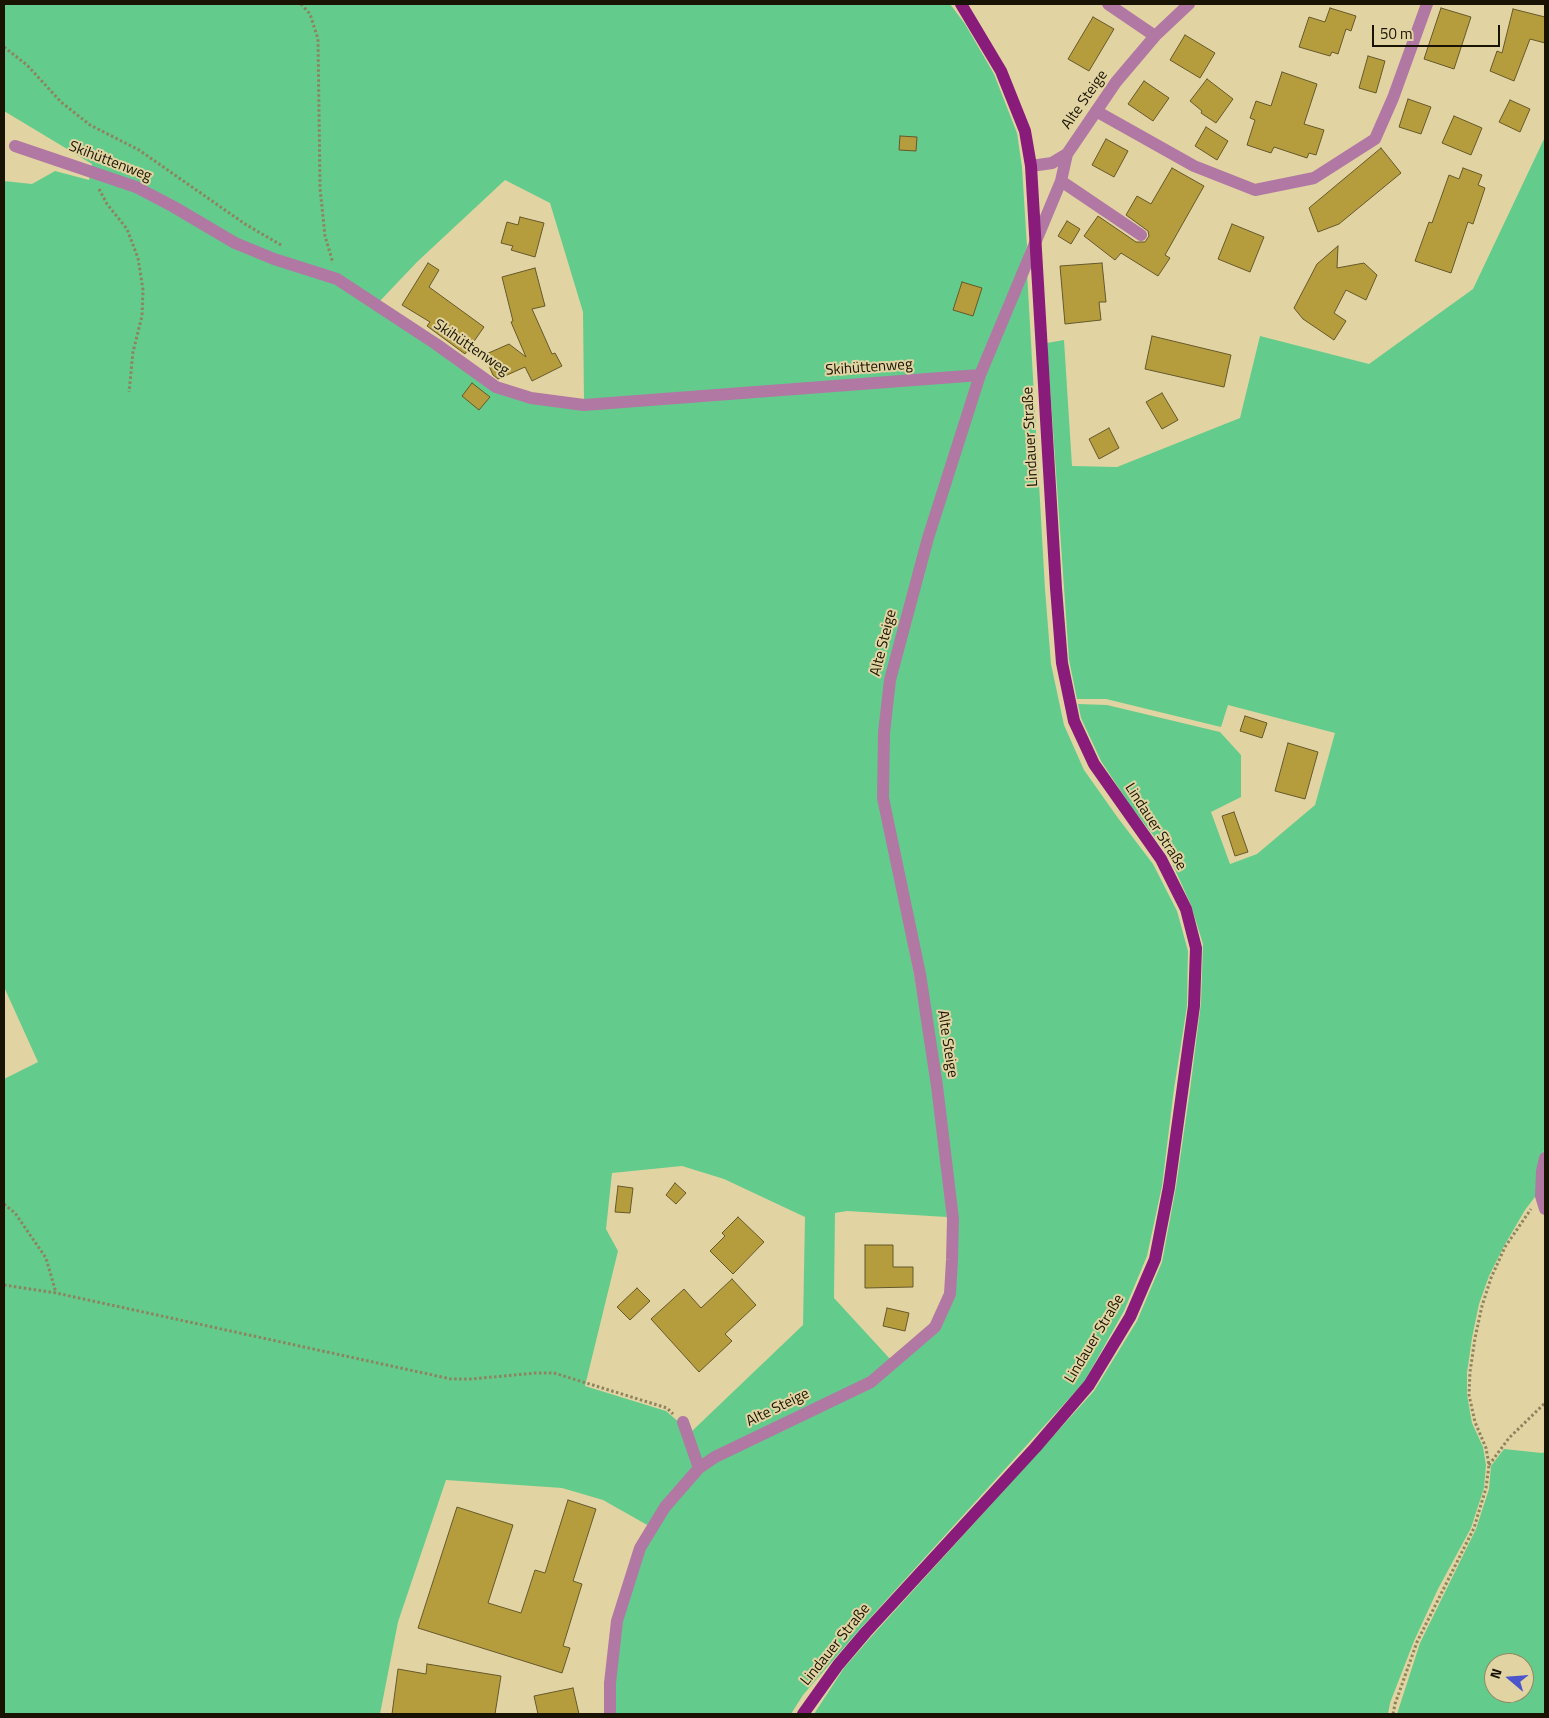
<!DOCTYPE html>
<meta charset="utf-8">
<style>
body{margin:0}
#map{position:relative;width:1549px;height:1718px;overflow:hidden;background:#e2d4a2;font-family:"Titillium Web",sans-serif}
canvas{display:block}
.frame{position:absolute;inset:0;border:5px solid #181302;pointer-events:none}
.north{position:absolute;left:1484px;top:1653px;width:50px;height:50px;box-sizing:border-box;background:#e2d4a2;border:1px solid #918762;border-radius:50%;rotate:288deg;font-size:14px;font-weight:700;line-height:20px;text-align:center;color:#181302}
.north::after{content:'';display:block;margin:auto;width:18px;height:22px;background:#4c55cb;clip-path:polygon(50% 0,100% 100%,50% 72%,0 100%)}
.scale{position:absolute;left:1372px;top:25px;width:128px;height:22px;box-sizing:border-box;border:2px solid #181302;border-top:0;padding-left:6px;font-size:15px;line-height:18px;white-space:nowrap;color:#181302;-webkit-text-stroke:4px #e2d4a2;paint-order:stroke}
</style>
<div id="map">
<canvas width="1549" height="1718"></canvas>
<div class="frame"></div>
<div class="north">N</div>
<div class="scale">50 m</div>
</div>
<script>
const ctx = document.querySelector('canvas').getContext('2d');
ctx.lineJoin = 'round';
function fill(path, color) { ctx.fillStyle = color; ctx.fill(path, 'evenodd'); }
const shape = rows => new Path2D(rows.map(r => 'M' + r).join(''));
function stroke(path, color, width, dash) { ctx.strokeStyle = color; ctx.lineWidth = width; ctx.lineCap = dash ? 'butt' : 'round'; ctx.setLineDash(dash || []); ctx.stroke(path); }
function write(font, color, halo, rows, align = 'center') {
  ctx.font = font + ' "Titillium Web",sans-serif'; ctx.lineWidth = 4; ctx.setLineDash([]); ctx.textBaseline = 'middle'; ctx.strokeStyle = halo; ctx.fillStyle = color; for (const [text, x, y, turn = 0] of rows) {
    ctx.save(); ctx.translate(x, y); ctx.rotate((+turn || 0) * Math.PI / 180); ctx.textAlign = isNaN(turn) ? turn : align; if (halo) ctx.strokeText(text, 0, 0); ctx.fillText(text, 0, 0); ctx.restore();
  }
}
fill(shape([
 [4,4,950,4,965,24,994,74,1017,133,1022,167,1027,246,887,680,879,798,914,974,933,1089,947,1217,847,1211,835,1213,834,1298,891,1360,870,1379,700,1461,691,1432,803,1325,805,1217,724,1179,682,1166,612,1173,606,1229,618,1251,585,1386,666,1411,681,1424,695,1466,649,1526,603,1500,562,1488,446,1480,398,1622,380,1714,4,1714,4,1079,38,1062,4,987,4,181,32,184,55,171,89,180,92,164,4,111],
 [505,180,550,203,583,312,584,402,531,395,497,384,380,301,417,262],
 [1545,137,1545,1146,1539,1171,1538,1193,1525,1210,1504,1246,1489,1276,1479,1304,1472,1338,1467,1373,1467,1395,1472,1423,1483,1447,1486,1465,1484,1488,1471,1528,1438,1589,1414,1641,1390,1703,1388,1714,814,1714,844,1668,871,1637,1094,1391,1137,1321,1162,1262,1176,1187,1190,1090,1201,1003,1203,944,1191,905,1168,854,1132,808,1101,761,1081,718,1078,704,1107,705,1220,732,1241,755,1241,797,1211,812,1230,864,1257,854,1315,805,1335,733,1228,705,1221,727,1106,699,1077,699,1069,660,1047,343,1064,340,1072,466,1117,467,1240,418,1260,336,1369,364,1473,289],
 [1027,272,1045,589,1051,664,1064,725,1084,770,1118,818,1153,864,1177,911,1188,951,1187,1006,1174,1089,1162,1186,1147,1256,1124,1311,1084,1382,860,1629,803,1695,791,1714,614,1714,614,1683,621,1622,642,1550,671,1505,701,1472,718,1461,872,1386,938,1331,957,1216,887,796,887,732,894,681,932,538,985,377],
 [1504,1449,1542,1453,1545,1452,1545,1714,1397,1714,1420,1643,1476,1529,1489,1489,1491,1466],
 [1494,1663,1524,1663,1524,1693,1494,1693]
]), '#63cc8c');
const building = shape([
 [1330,8,1356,16,1351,31,1346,29,1338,54,1332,52,1330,56,1299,47,1309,17,1325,22,1330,8],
 [1441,8,1471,17,1454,69,1424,59,1441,8],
 [1513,9,1545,17,1545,43,1530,39,1514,81,1490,71,1497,51,1502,53,1513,9],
 [1093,17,1114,29,1089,71,1068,59,1093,17],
 [1185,35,1215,53,1200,78,1170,60,1185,35],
 [1368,56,1385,61,1376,93,1359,88,1368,56],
 [1282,72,1317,84,1304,124,1324,130,1316,155,1309,153,1307,158,1274,147,1271,153,1247,145,1255,120,1250,118,1256,101,1271,106,1282,72],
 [1207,79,1233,99,1216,123,1201,113,1202,111,1190,101,1207,79],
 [1144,81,1169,98,1153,121,1128,104,1144,81],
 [1408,99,1431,107,1421,134,1399,127,1408,99],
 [1510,100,1530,109,1520,132,1499,122,1510,100],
 [1454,116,1482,128,1471,155,1442,143,1454,116],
 [1206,127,1228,141,1217,160,1195,146,1206,127],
 [900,136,917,137,916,151,899,150,900,136],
 [1106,139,1128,151,1114,177,1092,165,1106,139],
 [1381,148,1401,173,1339,224,1318,232,1309,208,1381,148],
 [1172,168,1204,186,1165,255,1170,258,1158,276,1121,253,1115,260,1084,236,1098,216,1136,242,1145,242,1149,236,1148,231,1126,215,1137,196,1151,204,1172,168],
 [1463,168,1482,175,1478,185,1485,188,1473,224,1468,222,1451,273,1415,261,1429,222,1432,223,1449,175,1459,179,1463,168],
 [520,217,544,223,535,257,511,250,513,246,501,243,507,222,518,225,520,217],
 [1067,221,1080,229,1071,244,1058,236,1067,221],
 [1232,224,1264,237,1250,272,1218,259,1232,224],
 [1338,246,1337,268,1364,263,1377,275,1366,300,1346,290,1334,313,1346,321,1334,340,1303,319,1294,308,1317,264,1338,246],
 [428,263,439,270,429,287,484,327,465,354,427,326,430,322,402,305,428,263],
 [1102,263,1106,302,1099,302,1101,320,1065,324,1060,266,1102,263],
 [535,268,545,306,532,309,552,354,555,353,562,366,532,381,525,367,498,379,493,375,484,355,509,344,526,357,511,322,513,321,502,277,535,268],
 [962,282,982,288,973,316,953,310,962,282],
 [1152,336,1231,355,1224,387,1145,369,1152,336],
 [472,383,490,397,479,410,462,396,472,383],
 [1162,393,1178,420,1162,429,1146,402,1162,393],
 [1109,428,1119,448,1099,459,1089,439,1109,428],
 [1245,716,1267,723,1262,738,1240,731,1245,716],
 [1288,743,1318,752,1305,799,1275,791,1288,743],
 [1234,812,1248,852,1235,856,1222,816,1234,812],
 [675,1183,686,1193,676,1204,666,1195,675,1183],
 [618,1186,633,1188,630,1213,615,1212,618,1186],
 [738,1217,764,1242,733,1274,710,1251,725,1236,722,1233,738,1217],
 [865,1245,893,1245,893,1267,913,1267,913,1287,865,1288,865,1245],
 [732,1279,756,1305,725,1334,732,1341,699,1372,651,1319,684,1289,701,1308,732,1279],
 [637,1288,650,1301,630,1320,617,1307,637,1288],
 [887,1308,909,1313,905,1331,883,1326,887,1308],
 [568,1500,596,1509,573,1581,582,1584,563,1646,570,1648,562,1673,418,1628,457,1507,513,1525,488,1603,521,1613,535,1570,545,1573,568,1500],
 [427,1664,501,1676,495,1714,392,1714,398,1669,426,1674,427,1664],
 [573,1688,579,1714,538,1714,534,1696,573,1688]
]);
fill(building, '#b59d3e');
stroke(building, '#65582a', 1);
stroke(shape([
 [301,4,310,14,318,39,320,188,325,236,333,263],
 [4,47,27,65,61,102,90,125,139,150,245,224,281,245],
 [99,189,107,204,127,229,138,258,143,290,142,316,133,352,129,392],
 [4,1204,15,1213,46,1258,56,1293],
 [4,1285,56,1293,451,1379,471,1379,536,1373,554,1373,667,1408,673,1414],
 [1489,1465,1509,1438,1545,1403],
 [1393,1714,1395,1704,1417,1642,1474,1528,1486,1488,1489,1465,1486,1448,1475,1422,1469,1395,1470,1372,1475,1338,1482,1306,1491,1278,1505,1247,1531,1209]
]), '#8d835f', 3, [2.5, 2.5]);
stroke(shape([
 [1108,4,1155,36],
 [1096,111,1194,166,1255,190,1314,178,1375,139,1393,98,1427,4],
 [15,146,136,187,174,207,235,243,274,259,337,279,436,344,496,387,531,398,584,405,980,375],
 [1031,166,1052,163,1067,154,1116,82,1155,36,1189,4],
 [1061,181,1141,235],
 [1545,1158,1542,1171,1541,1196,1545,1209],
 [683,1422,699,1468],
 [610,1714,610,1683,617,1621,640,1548,665,1507,699,1468,715,1457,871,1382,935,1327,950,1294,952,1260,953,1219,937,1086,920,974,883,798,884,733,890,680,928,538,980,375,1061,181,1067,154]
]), '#b178a4', 12);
stroke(shape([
 [803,1714,838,1665,866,1632,1035,1448,1089,1385,1130,1317,1155,1259,1169,1187,1194,1006,1196,948,1186,909,1161,859,1094,764,1074,721,1062,663,1056,588,1031,166,1025,131,1001,71,961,4]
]), '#891b7a', 12);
write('15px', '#181302', '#e2d4a2', [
 ["Alte Steige",1085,100,-55],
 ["Skihüttenweg",110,162,21],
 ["Skihüttenweg",471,348,34],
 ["Skihüttenweg",869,368,-4],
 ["Lindauer Straße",1031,437,-93],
 ["Alte Steige",884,643,-76],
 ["Lindauer Straße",1155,827,57],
 ["Alte Steige",947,1044,81],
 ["Lindauer Straße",1095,1339,-59],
 ["Alte Steige",778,1408,-26],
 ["Lindauer Straße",836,1645,-51]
]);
</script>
